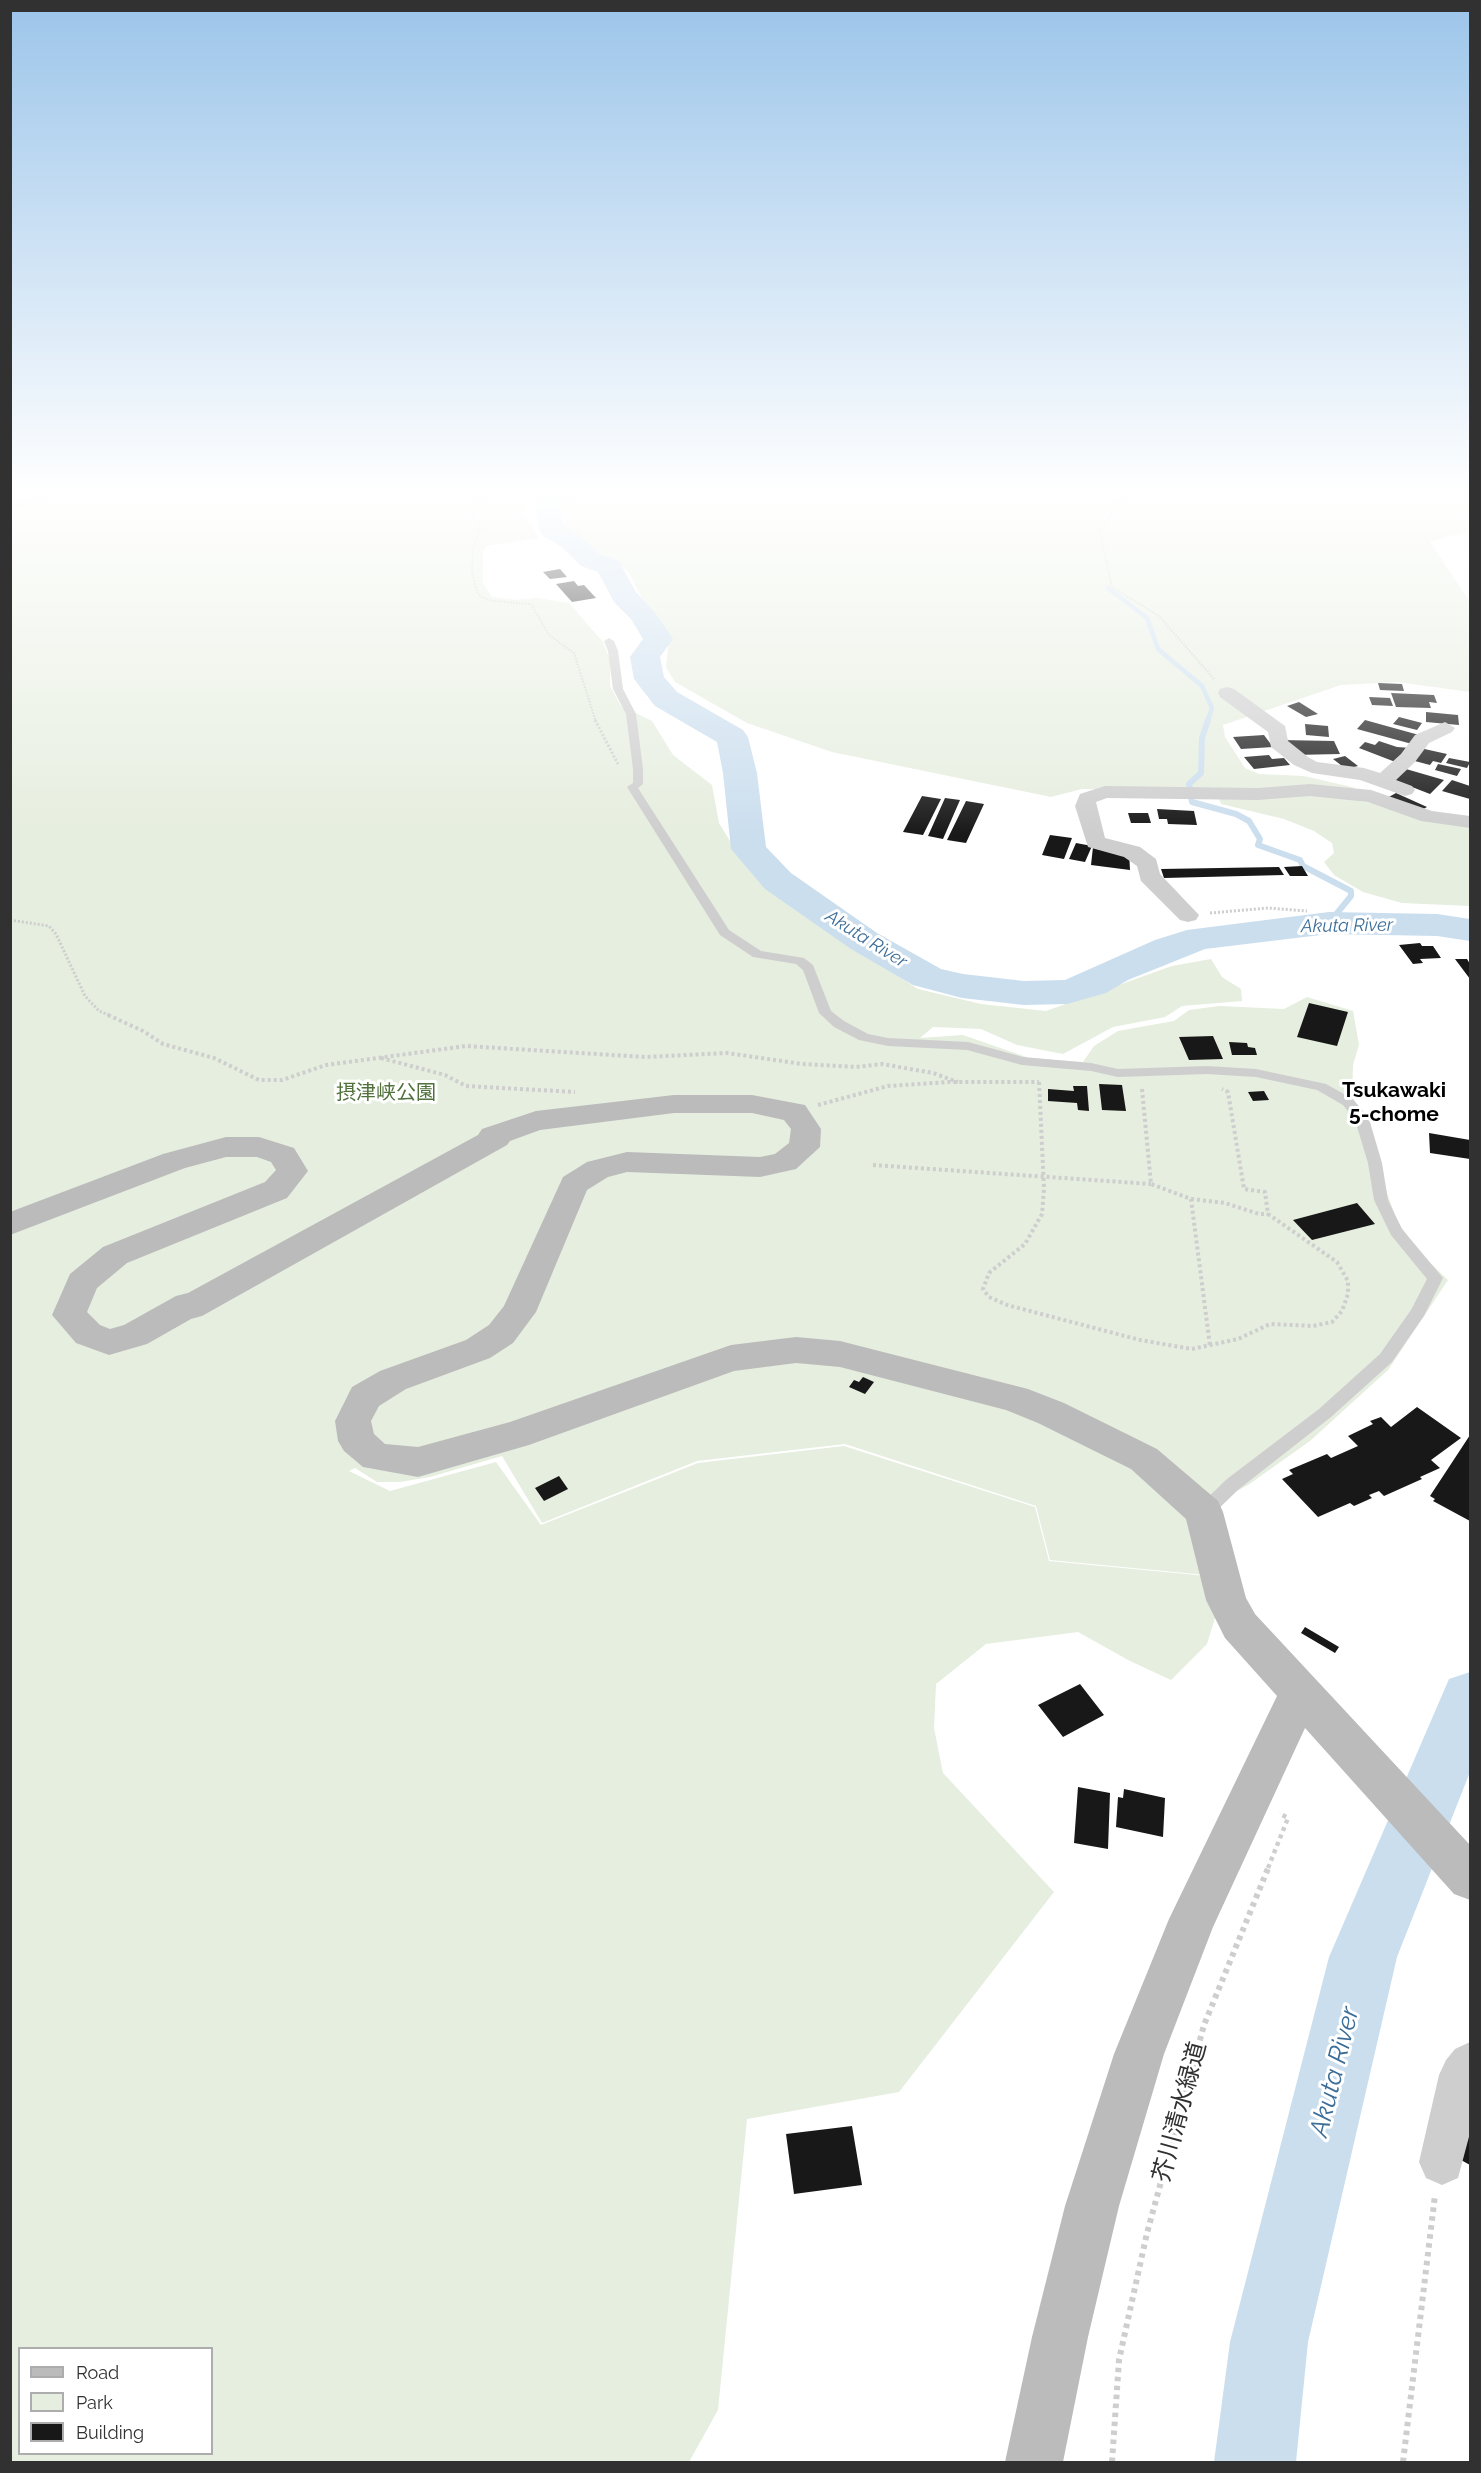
<!DOCTYPE html>
<meta charset="utf-8">
<style>
body{margin:0}
#map{position:relative;width:1481px;height:2473px;overflow:hidden;background:#fff;font-family:Raleway,sans-serif}
canvas{display:block}
.frame{position:absolute;inset:0;border:12px solid #313131;pointer-events:none}
.legend{position:absolute;left:18px;top:2347px;width:195px;height:108px;box-sizing:border-box;background:#fff;border:2px solid #adadad;margin:0;padding:8px 10px;list-style:none;font-size:18px;color:#313131}
.legend li{display:flex;align-items:center;gap:12px;height:30px}
.legend b{width:30px;border:2px solid #adadad}
</style>
<div id="map">
<canvas width="1481" height="2473"></canvas>
<div class="frame"></div>
<ul class="legend">
<li><b style="height:8px;background:#bbb"></b>Road</li>
<li><b style="height:16px;background:#e6eedf"></b>Park</li>
<li><b style="height:16px;background:#181818"></b>Building</li>
</ul>
</div>
<script>
const ctx = document.querySelector('canvas').getContext('2d');
ctx.lineJoin = 'round';
function fill(path, color) { ctx.fillStyle = color; ctx.fill(path, 'evenodd'); }
const shape = rows => new Path2D(rows.map(r => 'M' + r).join(''));
function stroke(path, color, width, dash) { ctx.strokeStyle = color; ctx.lineWidth = width; ctx.lineCap = dash ? 'butt' : 'round'; ctx.setLineDash(dash || []); ctx.stroke(path); }
function write(font, color, halo, rows, align = 'center') {
  ctx.font = font + ' Raleway,"Noto Sans JP",sans-serif'; ctx.lineWidth = 6; ctx.setLineDash([]); ctx.textBaseline = 'middle'; ctx.strokeStyle = halo; ctx.fillStyle = color; for (const [text, x, y, turn = 0] of rows) {
    ctx.save(); ctx.translate(x, y); ctx.rotate((+turn || 0) * Math.PI / 180); ctx.textAlign = isNaN(turn) ? turn : align; if (halo) ctx.strokeText(text, 0, 0); ctx.fillText(text, 0, 0); ctx.restore();
  }
}
fill(shape([
 [11,490,556,490,533,501,523,512,539,538,487,546,483,552,483,583,492,597,517,600,537,598,569,603,603,642,610,660,610,686,621,706,652,721,673,755,712,785,719,823,733,846,760,882,791,905,918,989,981,1004,1046,1011,1172,966,1211,959,1222,977,1241,989,1242,1001,1182,1006,1165,1017,1113,1027,1063,1054,1017,1045,981,1029,933,1027,920,1038,963,1035,1029,1058,1083,1062,1094,1046,1118,1031,1174,1021,1189,1010,1219,1006,1284,1009,1307,997,1353,1011,1359,1045,1353,1065,1352,1099,1369,1117,1387,1193,1397,1221,1418,1251,1448,1280,1388,1370,1310,1441,1248,1485,1228,1496,1199,1527,1206,1575,1050,1560,1036,1506,845,1444,697,1461,542,1523,502,1456,430,1477,400,1482,377,1482,355,1468,349,1471,390,1491,496,1462,541,1525,698,1463,844,1446,1035,1507,1049,1561,1207,1576,1215,1618,1207,1644,1171,1680,1130,1661,1078,1632,986,1644,936,1684,934,1728,943,1773,1054,1892,899,2092,747,2119,718,2410,689,2462,11,2462],
 [20,2348,212,2348,212,2454,20,2454],
 [597,490,1470,490,1470,531,1430,542,1470,602,1470,692,1397,682,1341,685,1223,725,1225,737,1245,768,1259,774,1304,776,1356,788,1214,791,1082,789,1051,797,832,752,747,723,675,682,666,667,669,637,644,602,629,573,622,566,600,557,563,529,566,519,557,502,559,498],
 [1312,794,1387,805,1456,825,1470,826,1470,906,1402,903,1363,892,1334,875,1324,862,1334,853,1332,843,1314,831,1284,819,1221,804,1219,799]
]), '#e6eedf');
stroke(shape([
 [1108,588,1147,618,1158,649,1202,686,1212,708,1207,722]
]), '#cbdeee', 4.5);
stroke(shape([
 [1208,720,1202,738,1201,773,1189,784,1192,802,1236,814,1249,821,1260,839,1258,845,1300,860,1303,866,1351,891,1351,896,1329,923]
]), '#cbdeee', 6);
fill(shape([
 [552,490,589,490,586,495,560,503,564,526,580,535,599,554,619,561,636,592,656,614,673,639,660,657,664,677,677,692,743,730,748,737,757,773,766,847,791,873,877,933,941,969,963,974,1024,981,1065,980,1155,940,1187,930,1329,912,1437,914,1470,919,1470,941,1437,936,1329,934,1205,949,1128,980,1106,993,1067,1004,1024,1005,962,998,913,985,851,949,765,889,737,856,731,849,723,773,717,742,655,706,634,679,630,657,643,639,631,619,614,602,598,572,581,566,562,547,543,536,539,530,535,499,539,494,552,490],
 [1470,1672,1470,1772,1397,1957,1308,2342,1296,2462,1214,2462,1230,2342,1329,1957,1449,1679,1470,1672]
]), '#cbdeee');
fill(shape([
 [560,569,567,577,550,579,543,572],
 [574,581,578,586,584,585,596,598,572,602,556,584],
 [1378,683,1402,684,1404,691,1380,690],
 [1391,693,1434,695,1437,703,1429,702,1431,708,1396,707],
 [1369,697,1390,698,1393,706,1372,705],
 [1299,702,1318,714,1306,717,1287,706],
 [1426,712,1458,715,1459,725,1426,722],
 [1399,717,1422,723,1417,730,1393,724],
 [1365,720,1419,735,1412,744,1357,729],
 [1305,724,1328,726,1329,737,1306,735],
 [1264,735,1273,747,1241,749,1233,737],
 [1280,740,1334,741,1340,754,1293,755],
 [1379,741,1397,747,1411,748,1398,763,1359,748,1365,742,1375,745],
 [1420,748,1447,754,1441,763,1433,761,1430,765,1411,760],
 [1269,755,1272,759,1284,758,1290,765,1254,769,1244,757],
 [1345,756,1358,766,1346,769,1333,759],
 [1449,758,1470,762,1467,768,1446,763],
 [1438,764,1461,769,1457,776,1435,770],
 [1406,769,1444,780,1430,794,1394,780],
 [1452,780,1470,786,1470,799,1442,791],
 [1396,793,1427,807,1418,812,1387,798],
 [922,796,941,799,923,835,903,832],
 [945,798,960,800,943,839,928,836],
 [966,801,984,804,966,843,947,840],
 [1157,809,1194,811,1197,825,1168,824,1167,819,1159,819],
 [1128,813,1148,813,1151,823,1131,823],
 [1050,835,1072,838,1064,859,1042,855],
 [1076,843,1092,846,1085,862,1069,859],
 [1093,847,1129,852,1130,870,1091,865],
 [1302,866,1308,876,1290,876,1284,867],
 [1279,867,1284,875,1164,878,1161,869],
 [1420,943,1422,946,1433,946,1441,958,1420,959,1423,963,1413,964,1399,945],
 [1455,959,1467,959,1470,964,1470,979],
 [1309,1003,1348,1012,1337,1046,1297,1037],
 [1213,1036,1223,1059,1189,1060,1179,1037],
 [1229,1042,1247,1043,1248,1047,1255,1048,1257,1055,1232,1055],
 [1099,1084,1122,1085,1126,1111,1102,1110],
 [1073,1086,1087,1086,1089,1111,1078,1110,1077,1103,1048,1101,1048,1089,1074,1091],
 [1264,1091,1269,1100,1253,1101,1248,1092],
 [1429,1133,1470,1140,1470,1159,1430,1153],
 [1357,1203,1375,1224,1312,1240,1293,1220],
 [863,1377,874,1382,865,1394,849,1387,854,1380,859,1382],
 [1417,1407,1461,1438,1431,1460,1440,1468,1420,1477,1422,1479,1384,1496,1379,1491,1369,1495,1372,1498,1354,1506,1350,1503,1318,1517,1282,1479,1293,1474,1289,1470,1327,1454,1331,1458,1358,1446,1348,1436,1373,1424,1370,1421,1381,1417,1391,1427],
 [1470,1435,1470,1521,1433,1501,1435,1499,1430,1496],
 [559,1476,568,1489,544,1501,535,1488],
 [1305,1627,1339,1647,1335,1653,1301,1633],
 [1080,1684,1104,1715,1063,1737,1038,1705],
 [1078,1787,1110,1793,1108,1849,1074,1843],
 [1124,1789,1165,1798,1163,1837,1116,1827,1118,1797,1123,1798],
 [1470,2121,1470,2165,1461,2160],
 [852,2126,862,2185,794,2194,786,2134]
]), '#181818');
stroke(shape([
 [500,490,474,502,471,508,480,528,473,550,472,573,476,589,480,596,492,601,531,604,549,635,574,653,596,722],
 [1126,490,1100,532,1112,587,1159,616,1214,679]
]), '#cecece', 2, [1.5, 1.5]);
stroke(shape([
 [595,720,618,764],
 [1210,913,1268,908,1307,911],
 [10,920,49,926,56,934,85,996,99,1011,111,1016]
]), '#cecece', 3, [2, 2]);
stroke(shape([
 [108,1015,143,1031,163,1044,214,1058,259,1080,282,1080,326,1065,466,1046,645,1057,727,1053,802,1064,856,1067,882,1064,933,1073,958,1082],
 [381,1058,445,1075,466,1086,575,1092],
 [1039,1082,1044,1188,1042,1214,1025,1244,989,1273,983,1289,989,1297,1007,1305,1140,1340,1192,1349,1238,1339,1270,1324,1313,1326,1332,1322,1342,1311,1348,1294,1348,1281,1337,1262,1268,1214,1265,1192,1244,1189,1228,1092,1222,1089],
 [1142,1089,1151,1184,1191,1199,1210,1346],
 [818,1105,888,1086,949,1082,1039,1082],
 [873,1165,1151,1184],
 [1191,1199,1225,1203,1259,1214,1268,1214]
]), '#cecece', 4, [3, 3]);
stroke(shape([
 [1268,1868,1288,1818,1279,1813]
]), '#cecece', 4.5, [4, 4]);
stroke(shape([
 [1112,2462,1119,2360,1147,2233,1204,2025,1269,1866],
 [1403,2462,1435,2195]
]), '#cecece', 6, [4.5, 4.5]);
fill(shape([
 [53,490,63,490,10,512,10,507,53,490],
 [609,638,614,641,618,651,623,689,636,714,643,769,643,784,638,788,729,930,761,951,804,958,813,965,831,1011,844,1021,868,1034,888,1038,968,1042,1023,1057,1091,1063,1118,1069,1207,1066,1256,1069,1326,1084,1353,1099,1369,1119,1382,1163,1388,1200,1402,1229,1443,1278,1424,1316,1392,1362,1331,1417,1239,1489,1210,1517,1204,1519,1198,1517,1195,1512,1198,1507,1227,1479,1319,1409,1380,1354,1411,1310,1427,1279,1391,1235,1374,1200,1368,1163,1355,1120,1343,1105,1317,1090,1256,1077,1207,1074,1118,1077,1091,1071,1022,1065,967,1050,888,1046,859,1040,834,1027,819,1013,803,970,796,964,753,957,720,935,627,787,633,783,633,769,626,714,613,689,608,651,604,641,609,638]
]), '#cecece');
fill(shape([
 [1227,687,1234,689,1285,726,1288,741,1308,757,1317,762,1364,768,1380,773,1401,754,1415,735,1445,722,1455,728,1452,732,1429,743,1415,762,1396,780,1412,786,1415,790,1412,794,1405,796,1360,780,1312,773,1294,765,1271,747,1268,732,1220,697,1218,693,1220,689,1227,687],
 [1310,784,1371,790,1432,811,1470,816,1470,828,1421,821,1368,802,1310,796,1258,800,1107,798,1096,802,1105,838,1140,847,1156,859,1160,874,1199,915,1196,920,1188,922,1180,920,1141,881,1137,866,1124,857,1088,847,1075,806,1080,794,1105,786,1258,788,1310,784],
 [1470,2042,1470,2133,1458,2178,1442,2185,1426,2178,1419,2162,1439,2075,1446,2060,1455,2049,1470,2042]
]), '#cecece');
fill(shape([
 [674,1095,752,1095,805,1105,821,1129,820,1147,796,1169,760,1177,627,1172,608,1177,587,1190,536,1312,513,1343,490,1358,406,1389,379,1406,371,1421,374,1434,385,1444,418,1447,510,1422,731,1345,796,1337,840,1341,1028,1389,1064,1403,1157,1449,1218,1501,1223,1512,1246,1598,1255,1614,1470,1845,1470,1900,1454,1894,1305,1728,1213,1927,1164,2054,1119,2206,1088,2337,1063,2462,1005,2462,1032,2337,1065,2206,1114,2054,1169,1919,1277,1696,1225,1638,1206,1600,1186,1519,1131,1469,1038,1423,1006,1410,840,1367,796,1363,734,1371,529,1445,418,1477,363,1467,344,1451,338,1441,335,1421,352,1387,380,1371,466,1340,489,1325,504,1306,563,1177,587,1162,627,1152,760,1157,775,1154,789,1143,791,1129,784,1120,752,1113,674,1113,540,1130,510,1141,507,1145,202,1316,191,1319,147,1344,109,1355,76,1343,52,1315,70,1274,103,1247,265,1182,276,1170,271,1162,257,1157,226,1157,185,1168,10,1235,10,1212,163,1154,226,1137,259,1137,294,1148,308,1171,287,1198,127,1263,97,1288,87,1312,100,1325,110,1329,124,1325,176,1296,188,1293,478,1135,482,1129,536,1111,674,1095]
]), '#bbb');
const sky = ctx.createLinearGradient(0, 0, 0, 836);
sky.addColorStop(0, '#9cc5ea');
sky.addColorStop(0.59, '#fff');
sky.addColorStop(1, '#ffffff00');
ctx.fillStyle = sky;
ctx.fillRect(0, 0, 1481, 836);
write('italic 18px', '#3b6d98', '#fff', [
 ["Akuta River",1347,926,-1],
 ["Akuta River",866,939,32]
]);
write('20px', '#50703c', '#fff', [
 ["摂津峡公園",386,1093]
]);
write('bold 21px', '#000', '#fff', [
 ["Tsukawaki",1394,1091],
 ["5-chome",1394,1115]
]);
write('24px', '#313131', '#fff', [
 ["芥川清水緑道",1180,2112,-75]
]);
write('italic 26px', '#3b6d98', '#fff', [
 ["Akuta River",1335,2072,-76]
]);
</script>
